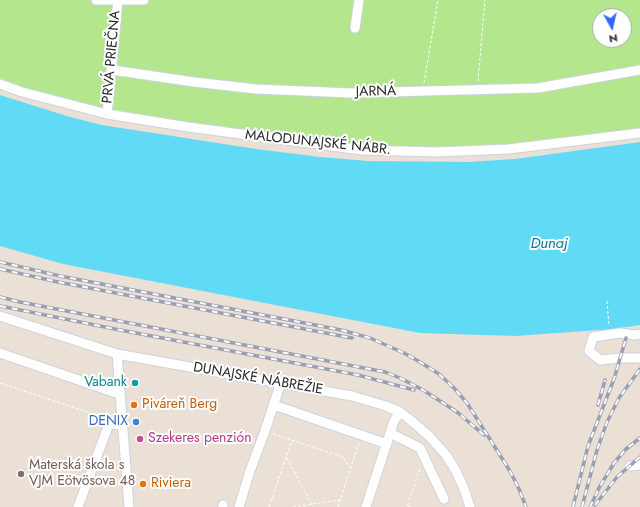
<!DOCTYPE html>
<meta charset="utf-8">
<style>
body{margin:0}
#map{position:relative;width:640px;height:507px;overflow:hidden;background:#ebe0d6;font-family:Jost,sans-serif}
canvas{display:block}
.north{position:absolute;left:592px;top:8px;width:40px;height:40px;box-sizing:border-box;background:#fff;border:1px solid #a9a9a9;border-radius:50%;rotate:172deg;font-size:11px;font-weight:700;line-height:16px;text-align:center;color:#272727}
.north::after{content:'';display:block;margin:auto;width:14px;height:18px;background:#2f68ff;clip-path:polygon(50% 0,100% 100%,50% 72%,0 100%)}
</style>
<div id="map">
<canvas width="640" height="507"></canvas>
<div class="north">N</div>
</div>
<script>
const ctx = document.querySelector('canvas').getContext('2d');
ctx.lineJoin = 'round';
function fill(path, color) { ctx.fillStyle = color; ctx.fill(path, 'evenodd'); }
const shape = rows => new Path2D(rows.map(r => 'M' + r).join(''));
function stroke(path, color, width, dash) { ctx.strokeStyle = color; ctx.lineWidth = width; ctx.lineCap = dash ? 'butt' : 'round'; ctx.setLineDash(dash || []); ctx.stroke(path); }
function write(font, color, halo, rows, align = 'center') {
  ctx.font = font + ' Jost,sans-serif'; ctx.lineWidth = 4; ctx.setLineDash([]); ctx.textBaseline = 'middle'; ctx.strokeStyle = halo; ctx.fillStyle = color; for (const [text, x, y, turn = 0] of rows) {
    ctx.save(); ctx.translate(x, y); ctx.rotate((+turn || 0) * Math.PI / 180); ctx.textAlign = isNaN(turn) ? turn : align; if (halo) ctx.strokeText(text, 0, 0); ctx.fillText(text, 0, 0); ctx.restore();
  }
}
fill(shape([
 [0,0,640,0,640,130,518,147,442,149,368,147,107,112,0,81],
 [600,16,624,16,624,40,600,40]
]), '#b4e68e');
fill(shape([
 [0,95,70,117,102,125,256,149,320,157,368,161,468,162,515,159,640,142,640,325,613,329,515,336,420,333,63,264,0,246]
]), '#61dbf5');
const minor = shape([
 [96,0,144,0],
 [355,28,359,0],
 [112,70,194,82,256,89,351,93,538,88,640,70],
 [0,84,22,92,107,114,188,127,362,150,437,152,509,149,640,133],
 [107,114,118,0],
 [0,316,117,354,352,396,386,406,400,412,408,418,429,436,446,455,456,471,464,489,470,507],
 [640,334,635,335,620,333,593,337,589,351,600,360,620,358,640,358],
 [0,353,119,394],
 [117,354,129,507],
 [274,405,387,444],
 [390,433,420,448,444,499],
 [630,466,640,465],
 [78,507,109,424,122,425],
 [223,507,223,505],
 [239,507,250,471,265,431,281,382],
 [366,507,394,421,400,412]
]);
stroke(minor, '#ccd2e1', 11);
stroke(shape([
 [478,81,485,0],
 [424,83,438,0],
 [607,301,609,326],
 [0,383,105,418],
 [273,434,343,457,350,468],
 [287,458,313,507],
 [269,507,292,440],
 [293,507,340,500],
 [338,507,359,443],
 [411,507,407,506,420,469]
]), '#fff', 1, [3, 2]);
stroke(minor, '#fff', 9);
const rail = shape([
 [0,262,60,276,341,330,370,338,404,353,420,362,439,374,454,388,467,403,510,471,519,489,526,507],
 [0,269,58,282,352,338],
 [0,297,20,302,385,372,400,378,423,390,457,412,484,435],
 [0,306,120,330,358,375,414,390],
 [598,405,605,380],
 [595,505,617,477,640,457],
 [573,507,588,446,614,379,626,338],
 [582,507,597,450,607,422,619,398,640,369],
 [590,507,599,488,614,463,626,449,640,438]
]);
stroke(rail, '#9a9fb3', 3.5);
stroke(rail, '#fff', 2, [6]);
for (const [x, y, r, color] of [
 [135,383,4,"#0f9aa8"],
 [134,405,4,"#e8710a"],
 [136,422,4,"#3f7fe0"],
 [140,439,4,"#d1479c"],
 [21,474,4,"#8d6e63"],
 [143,484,4,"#e8710a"]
]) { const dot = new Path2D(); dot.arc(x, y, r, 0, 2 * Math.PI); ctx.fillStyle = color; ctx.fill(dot); stroke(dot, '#fff', 1.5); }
write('14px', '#272727', '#fff', [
 ["PRVÁ PRIEČNA",112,57,-85],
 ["JARNÁ",376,92,-1],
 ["MALODUNAJSKÉ NÁBR.",318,143,6],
 ["DUNAJSKÉ NÁBREŽIE",258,379,10]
]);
write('14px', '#0d838f', '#fff', [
 ["Vabank",127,383]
], 'right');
write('14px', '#c56008', '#fff', [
 ["Piváreň Berg",142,405],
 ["Riviera",151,484]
], 'left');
write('14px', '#366cbe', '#fff', [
 ["DENIX",128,422]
], 'right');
write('14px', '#b23c85', '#fff', [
 ["Szekeres penzión",148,439]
], 'left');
write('14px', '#785e54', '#fff', [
 ["Materská škola s",29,466],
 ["VJM Eötvösova 48",29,482]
], 'left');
write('italic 15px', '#05759c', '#fff', [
 ["Dunaj",549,244]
]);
</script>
